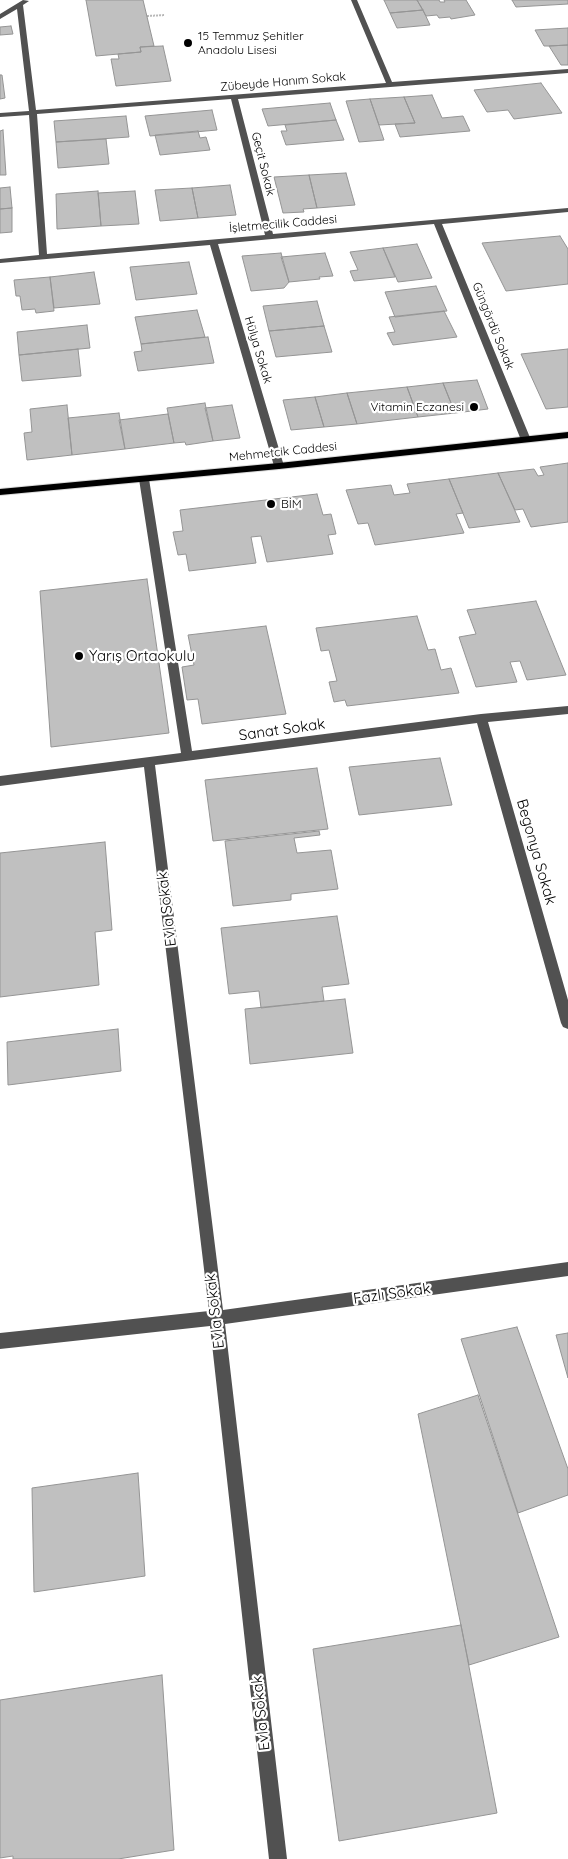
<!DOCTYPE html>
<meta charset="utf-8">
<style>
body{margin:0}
canvas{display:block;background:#fff}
</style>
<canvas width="568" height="1859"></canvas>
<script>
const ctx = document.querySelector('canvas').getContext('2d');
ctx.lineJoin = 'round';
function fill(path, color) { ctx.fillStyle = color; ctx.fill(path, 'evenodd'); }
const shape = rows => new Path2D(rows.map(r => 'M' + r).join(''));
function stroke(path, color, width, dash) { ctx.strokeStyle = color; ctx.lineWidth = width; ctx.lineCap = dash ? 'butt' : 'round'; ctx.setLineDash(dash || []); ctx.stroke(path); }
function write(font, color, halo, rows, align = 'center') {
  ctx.font = font + ' Quicksand,sans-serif'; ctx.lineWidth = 4.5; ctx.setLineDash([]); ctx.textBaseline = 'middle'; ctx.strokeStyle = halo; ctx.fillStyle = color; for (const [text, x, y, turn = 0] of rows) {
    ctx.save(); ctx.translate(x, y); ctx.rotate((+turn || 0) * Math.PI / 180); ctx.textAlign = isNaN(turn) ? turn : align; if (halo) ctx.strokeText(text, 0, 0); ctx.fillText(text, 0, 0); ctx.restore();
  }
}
const building = shape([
 [86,0,143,0,154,46,140,47,141,52,96,56,86,0],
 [384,0,417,0,423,10,390,13,384,0],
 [417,0,439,0,440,2,445,2,444,0,466,0,475,15,451,19,450,17,439,18,437,15,426,16,417,0],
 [512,0,568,0,568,4,516,7,512,0],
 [423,10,430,25,397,28,390,13,423,10],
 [11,26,13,34,0,35,0,27,11,26],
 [568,28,568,45,549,46,544,46,535,30,568,28],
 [568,45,568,65,561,65,549,46,568,45],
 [163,46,171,81,116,86,111,59,119,59,118,54,141,52,140,47,163,46],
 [0,75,2,75,5,98,0,99,0,75],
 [541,83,562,113,514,119,508,110,487,112,474,90,541,83],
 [432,95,442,118,463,116,470,131,400,137,395,124,415,123,404,97,432,95],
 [404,97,415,123,379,125,370,99,404,97],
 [370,99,384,140,359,142,346,101,370,99],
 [330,103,336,120,268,126,262,109,330,103],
 [212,110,217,130,150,136,145,116,212,110],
 [126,116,129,137,56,142,54,121,126,116],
 [336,120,344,140,286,145,281,131,287,131,285,125,336,120],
 [3,130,6,175,0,175,0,131,3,130],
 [198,131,200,138,206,137,210,150,160,155,155,135,198,131],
 [106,139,109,164,58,168,56,142,106,139],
 [346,173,355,205,317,208,309,175,346,173],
 [309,175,317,208,303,209,304,212,283,213,274,177,309,175],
 [230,185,236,215,198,218,192,188,230,185],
 [10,187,12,208,0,209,0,188,10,187],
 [192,188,198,218,160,221,155,190,192,188],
 [98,191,101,226,57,229,56,194,98,191],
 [135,191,139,224,101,226,98,193,135,191],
 [12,208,12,232,0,233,0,209,12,208],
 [560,236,568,249,568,284,506,291,482,243,560,236],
 [417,244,432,278,398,282,383,248,417,244],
 [383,248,395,277,354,281,350,271,358,270,350,252,383,248],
 [281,253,289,282,284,288,251,291,242,256,281,253],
 [325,253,333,276,319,277,320,279,289,282,281,257,325,253],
 [189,262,197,294,136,300,130,267,189,262],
 [94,272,100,304,54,308,50,277,94,272],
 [50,277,54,311,36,313,35,309,22,310,20,296,16,296,14,280,50,277],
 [436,286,447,311,395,317,385,292,436,286],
 [317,301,324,326,269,331,263,306,317,301],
 [197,310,205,337,141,344,135,317,197,310],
 [444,311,457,337,393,345,387,333,395,332,389,317,444,311],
 [87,325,90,348,19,355,17,332,87,325],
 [324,326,332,352,276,357,269,331,324,326],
 [208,337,214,363,138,371,134,352,142,351,141,344,208,337],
 [78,349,81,376,22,381,19,355,78,349],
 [568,349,568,407,546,409,521,354,568,349],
 [477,380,488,409,455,413,443,383,477,380],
 [443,383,455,413,418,417,407,387,443,383],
 [407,387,418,417,357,424,347,393,407,387],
 [347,393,357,424,324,427,315,397,347,393],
 [315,397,324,427,291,430,283,400,315,397],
 [205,403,213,441,186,445,185,442,174,443,167,408,205,403],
 [67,405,72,455,27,460,24,433,32,432,30,409,67,405],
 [232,405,240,438,213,441,205,408,232,405],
 [119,413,125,449,72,455,68,418,119,413],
 [168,414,174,443,125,449,119,420,168,414],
 [568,463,568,522,531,527,523,509,515,510,498,473,534,469,538,476,544,475,540,467,568,463],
 [498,473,520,522,469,528,449,479,498,473],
 [449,479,463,513,456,514,464,533,375,545,368,523,358,524,346,490,391,485,394,495,410,493,407,484,449,479],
 [317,494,323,515,331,514,336,534,328,535,333,554,267,562,261,536,251,537,256,563,189,571,186,554,178,555,173,532,183,531,180,510,317,494],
 [147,579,169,733,51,747,40,591,147,579],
 [536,601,566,675,527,680,520,661,510,662,517,682,476,687,459,637,476,634,467,610,536,601],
 [417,616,428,650,435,649,441,670,451,668,459,693,347,706,345,700,334,702,329,682,337,681,329,650,321,651,316,628,417,616],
 [266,626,286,714,202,724,198,699,187,700,182,667,194,665,188,635,266,626],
 [440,758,452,805,359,815,349,767,440,758],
 [317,768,328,829,213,841,205,780,317,768],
 [319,831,320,835,294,838,297,853,331,850,338,889,291,894,291,900,233,906,225,841,319,831],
 [105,842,112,930,95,932,99,985,0,997,0,853,105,842],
 [337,916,349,984,322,987,324,1001,261,1008,259,991,229,994,221,928,337,916],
 [345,999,353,1053,250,1064,245,1009,345,999],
 [118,1029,121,1071,8,1085,7,1042,118,1029],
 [517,1327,568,1469,568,1495,518,1513,461,1339,517,1327],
 [568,1333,568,1378,556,1335,568,1333],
 [478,1395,559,1637,469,1665,418,1414,478,1395],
 [138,1473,145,1576,34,1592,32,1488,138,1473],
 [461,1625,497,1813,339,1841,313,1649,461,1625],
 [162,1675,174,1850,118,1859,13,1859,13,1856,0,1858,0,1700,162,1675]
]);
fill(building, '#c0c0c0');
stroke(building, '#959595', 1);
const major = shape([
 [568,432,568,438,279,469,0,495,0,489,279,463,568,432]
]);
stroke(major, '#dbdbdb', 2);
stroke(shape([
 [147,16,165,15]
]), '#737373', 2, [0.5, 1]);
fill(shape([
 [23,0,29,1,23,5,36,110,386,83,351,0,357,0,392,82,568,69,568,73,238,99,273,234,568,208,568,212,442,224,531,440,529,442,523,442,521,440,434,224,218,244,284,466,279,469,274,466,210,245,0,263,0,259,39,255,29,115,0,117,0,113,29,111,17,9,0,19,0,14,23,0],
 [231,99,265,235,47,254,37,114,231,99],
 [144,476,149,479,192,751,481,714,568,706,568,714,488,722,568,1000,568,1029,563,1027,561,1023,477,723,155,765,223,1310,568,1262,568,1276,225,1324,287,1859,269,1859,210,1326,0,1349,0,1333,209,1311,144,767,0,786,0,776,181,753,139,479,144,476]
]), '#515151');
fill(major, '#000');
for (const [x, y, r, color] of [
 [188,43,5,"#000"],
 [474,407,5,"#000"],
 [271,504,5,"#000"],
 [79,656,5,"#000"]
]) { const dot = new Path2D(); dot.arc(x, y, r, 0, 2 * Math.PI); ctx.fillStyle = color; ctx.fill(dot); stroke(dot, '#fff', 2); }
write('12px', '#000', '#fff', [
 ["15 Temmuz Şehitler",198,36],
 ["Anadolu Lisesi",198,50],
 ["Vitamin Eczanesi",464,407,"right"],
 ["BİM",281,504]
], 'left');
write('12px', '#000', '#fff', [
 ["Zübeyde Hanım Sokak",283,82,-5],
 ["Geçit Sokak",263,164,76],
 ["İşletmecilik Caddesi",283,224,-5],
 ["Güngördü Sokak",493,326,68],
 ["Hülya Sokak",258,350,73],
 ["Mehmetcik Caddesi",283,452,-6]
]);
write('15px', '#000', '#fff', [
 ["Yarış Ortaokulu",89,656]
], 'left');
write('15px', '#000', '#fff', [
 ["Sanat Sokak",282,730,-8],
 ["Begonya Sokak",536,852,74],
 ["Evla Sokak",167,909,-97],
 ["Fazlı Sokak",392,1294,-8],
 ["Evla Sokak",215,1311,-97],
 ["Evla Sokak",261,1713,-96]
]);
</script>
